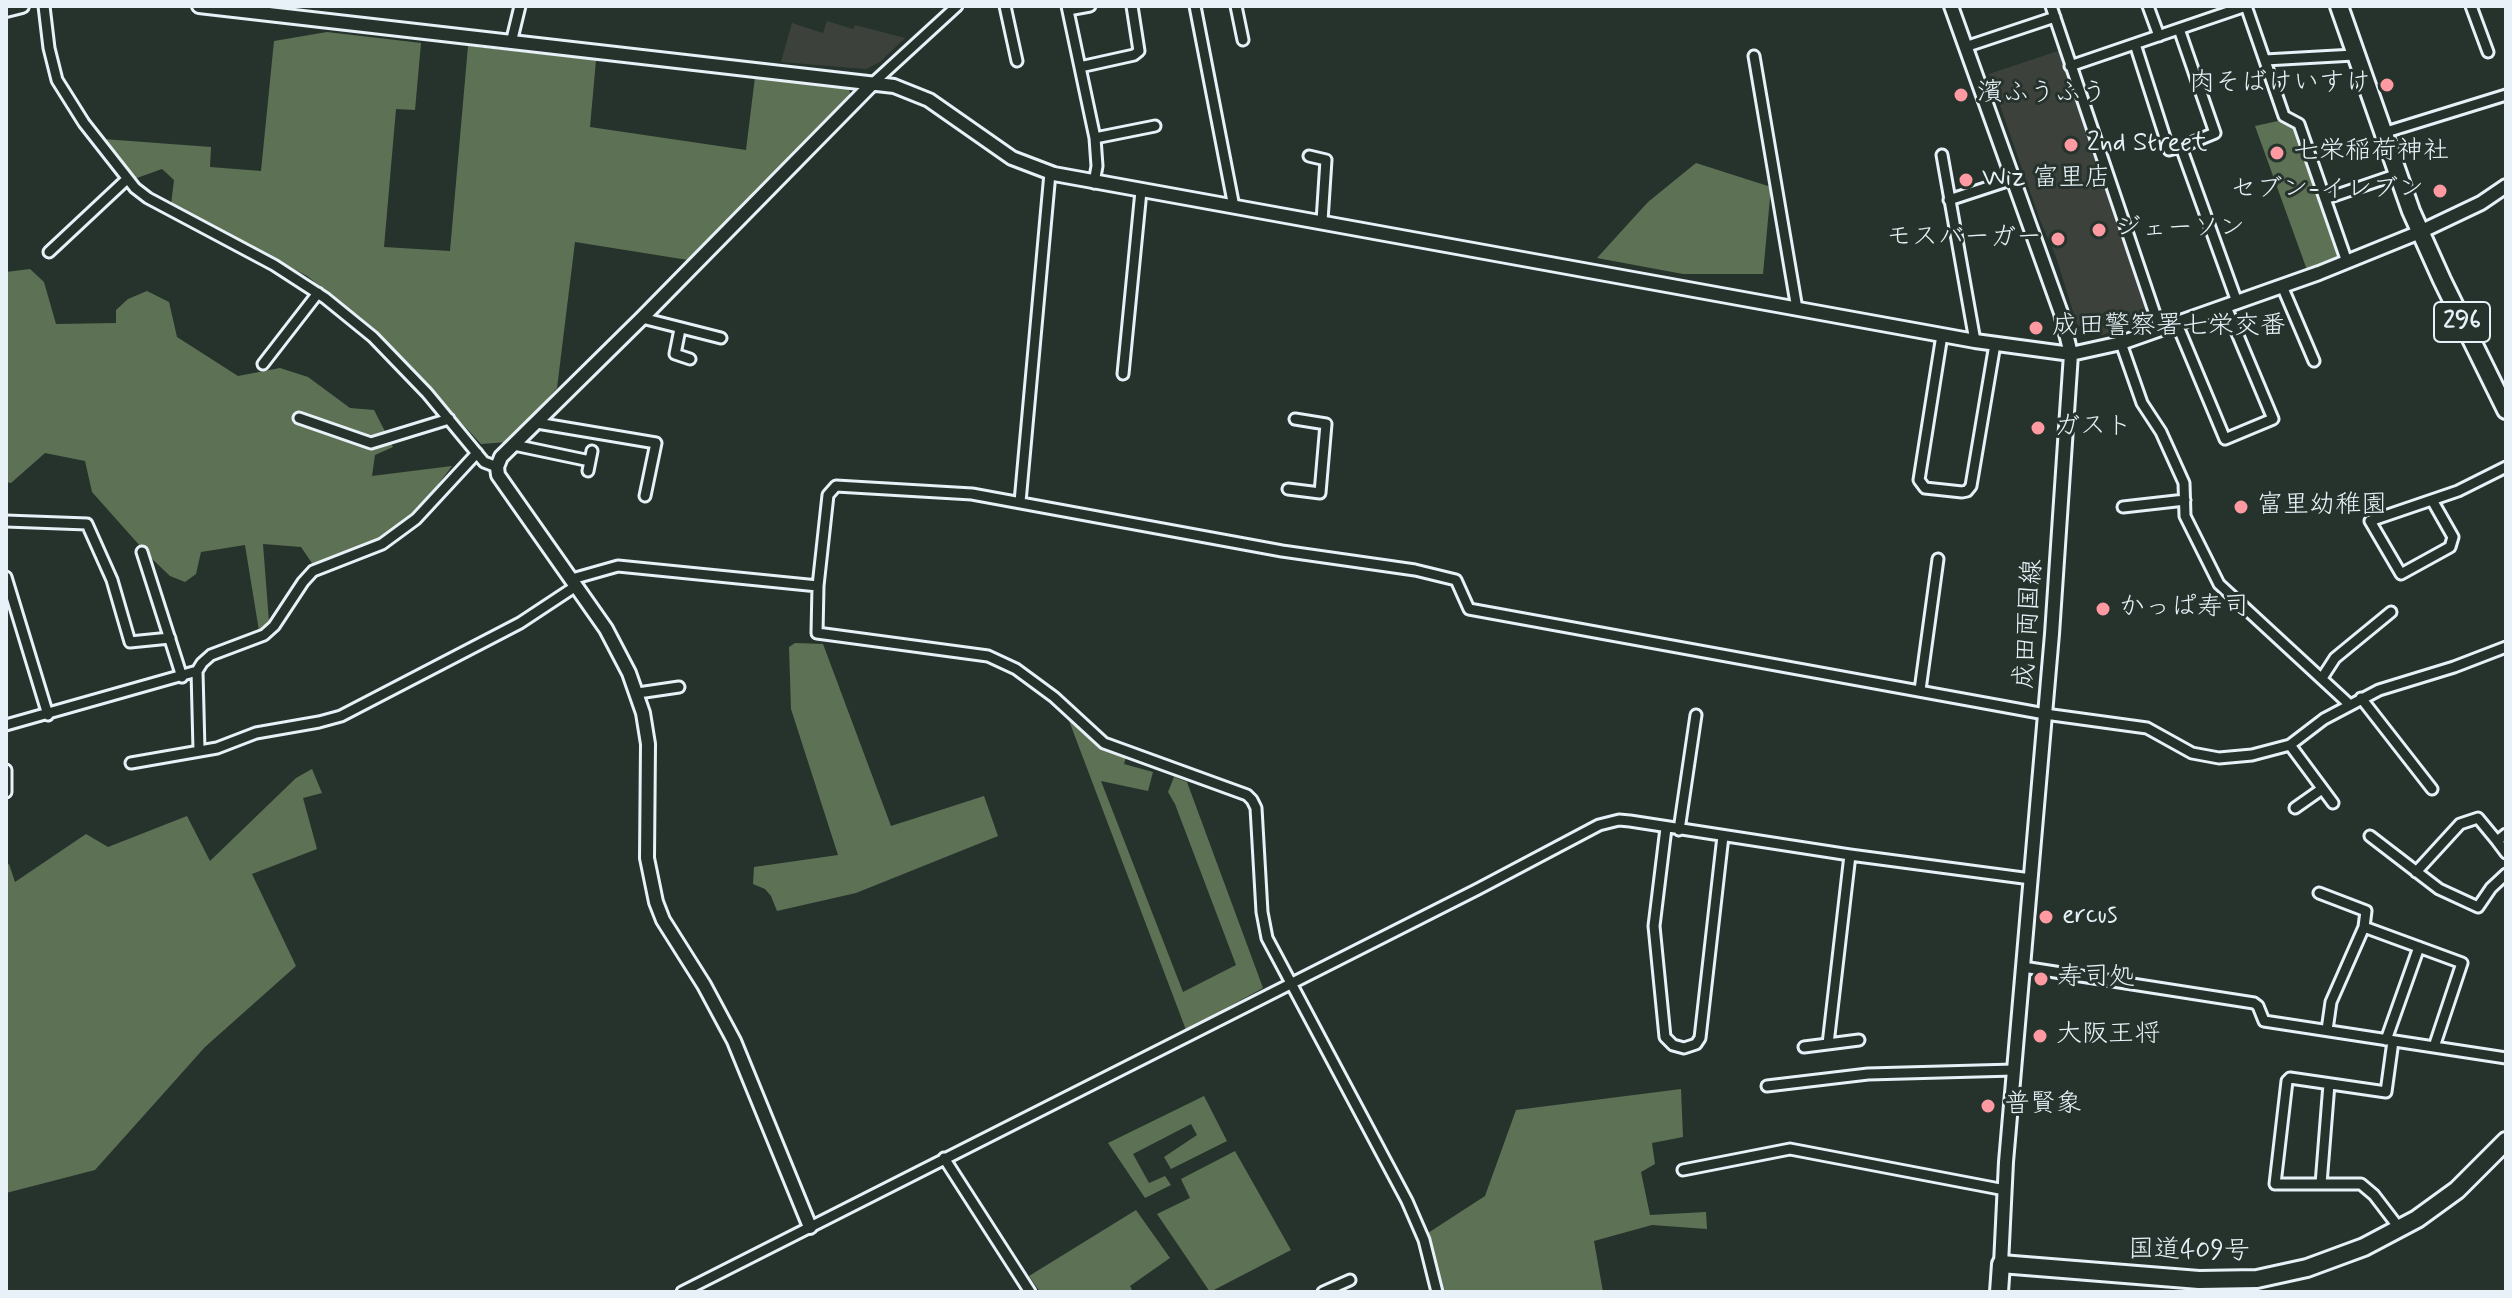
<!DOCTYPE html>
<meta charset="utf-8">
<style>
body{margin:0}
#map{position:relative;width:2512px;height:1298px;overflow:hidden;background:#26332d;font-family:Mynerve,sans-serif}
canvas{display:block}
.frame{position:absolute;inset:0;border:8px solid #e8f1f8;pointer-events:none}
</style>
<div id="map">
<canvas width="2512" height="1298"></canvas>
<div class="frame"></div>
</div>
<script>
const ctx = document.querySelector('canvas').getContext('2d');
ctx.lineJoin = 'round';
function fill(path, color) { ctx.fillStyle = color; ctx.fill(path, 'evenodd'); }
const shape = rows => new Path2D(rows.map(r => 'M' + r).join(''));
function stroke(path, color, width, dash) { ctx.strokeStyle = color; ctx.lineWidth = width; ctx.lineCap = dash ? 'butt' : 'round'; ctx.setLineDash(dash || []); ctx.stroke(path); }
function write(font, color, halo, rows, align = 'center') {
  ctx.font = font + ' Mynerve,"Klee One",sans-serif'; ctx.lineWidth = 6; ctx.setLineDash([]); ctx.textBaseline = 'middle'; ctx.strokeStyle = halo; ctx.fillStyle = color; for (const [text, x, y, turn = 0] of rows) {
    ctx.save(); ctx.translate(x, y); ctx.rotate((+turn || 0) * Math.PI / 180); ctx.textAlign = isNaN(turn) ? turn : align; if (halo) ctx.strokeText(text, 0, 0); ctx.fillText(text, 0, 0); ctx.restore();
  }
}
fill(shape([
 [827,21,853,29,855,25,905,38,880,62,866,69,781,62,792,23,823,33],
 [2061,50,2153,319,2102,335,2081,328,2077,324,2056,257,2040,220,1989,74]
]), '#3c423b');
fill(shape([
 [327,32,421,43,415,110,396,109,384,247,450,251,468,46,596,60,590,127,746,150,755,77,849,89,851,97,688,260,575,242,557,388,508,442,481,444,376,330,307,276,171,205,174,180,162,169,134,179,103,139,211,147,210,167,261,171,274,41],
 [2278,121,2295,126,2338,250,2337,258,2307,270,2255,126],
 [1696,163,1771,187,1763,274,1683,274,1597,258,1648,202],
 [30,269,44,282,56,324,116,323,116,310,128,299,147,291,169,302,177,337,238,376,280,368,308,377,350,408,374,410,393,447,375,455,372,476,452,466,414,516,382,542,316,569,301,547,263,544,269,622,259,631,245,545,201,552,196,574,185,582,170,576,149,556,92,492,85,461,45,453,11,483,6,482,6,272],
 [795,643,823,644,891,826,984,796,998,836,856,893,777,911,771,896,765,889,753,884,754,867,838,855,791,709,789,647],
 [1068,718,1103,747,1126,757,1124,764,1153,772,1148,791,1101,781,1183,992,1236,965,1175,804,1168,792,1174,777,1187,782,1263,988,1186,1030],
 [312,769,322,793,303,798,317,849,252,874,296,966,205,1047,95,1170,6,1193,6,865,9,864,15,882,86,834,108,847,187,816,210,861,296,778],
 [1681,1089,1683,1137,1652,1143,1655,1164,1641,1172,1650,1215,1706,1212,1707,1229,1652,1225,1594,1241,1603,1292,1432,1292,1426,1279,1428,1233,1485,1196,1516,1110],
 [1204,1096,1227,1141,1171,1169,1164,1157,1197,1135,1191,1124,1133,1154,1149,1183,1165,1176,1171,1185,1145,1198,1108,1143],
 [1235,1151,1291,1250,1210,1292,1157,1214,1190,1198,1181,1179],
 [1136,1210,1170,1258,1130,1286,1133,1292,1040,1292,1029,1276]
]), '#5d7255');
const street = shape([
 [44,6,49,48,57,80,84,123,135,188,148,198,274,265,325,298,373,337,427,393,484,462,497,467],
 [1005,6,1017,61],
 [1067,6,1095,138,1097,166,1094,183],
 [1195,6,1234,207],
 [1236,6,1243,40],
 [2051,6,2160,329],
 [2148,6,2159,36],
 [2471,6,2488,52],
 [1068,10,1090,6],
 [511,43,520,6],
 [2135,44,2169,150,2181,147,2215,133,2179,29],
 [1965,47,2055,17],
 [1754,56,1797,309],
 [2265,60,2354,55],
 [2070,66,2246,6,2284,116,2299,124,2347,262],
 [1080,67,1134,55,1139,51,1132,6],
 [872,84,957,6],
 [2383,133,2506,95],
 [1095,138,1155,126],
 [2181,147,2237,302],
 [1942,155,1975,341],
 [1309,156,1326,160,1322,221],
 [2325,199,2398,174],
 [1949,200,2013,179],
 [49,252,127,179],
 [2282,286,2314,361],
 [642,318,721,338],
 [2177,324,2225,439,2273,419,2226,307],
 [680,329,675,354,690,359],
 [1942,335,1919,480,1925,488,1962,492,1967,491,1971,486,1995,344],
 [2121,343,2142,403,2161,432,2184,483,2185,516,2219,584,2350,705],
 [263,364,318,293],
 [1123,374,1141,191],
 [299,418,371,443,449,419],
 [537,423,656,443,645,496],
 [514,445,590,461],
 [588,471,592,451],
 [1288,489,1320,493,1326,424,1295,419],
 [2432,500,2453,537,2450,547,2401,574,2370,521,2458,491,2506,467],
 [1020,502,1050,173],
 [2123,507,2185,500],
 [6,521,87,524,112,580,130,642,170,638],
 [142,552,182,677],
 [6,577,48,715],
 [572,579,618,566,818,586],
 [2322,678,2335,658,2391,612],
 [1920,690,1938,559],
 [638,693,679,687],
 [2361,698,2432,789],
 [6,725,197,671],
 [2290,745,2333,803],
 [199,750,197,671,202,663,211,655,264,635,274,626,303,582,313,571,382,544,416,519,477,453],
 [131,763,217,748,256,733,319,722,341,716,520,623,576,586],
 [6,770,6,792],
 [2295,808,2322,789],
 [1666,828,1654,926,1665,1037,1673,1045,1684,1048,1696,1044,1700,1038,1723,836],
 [1679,830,1696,715],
 [2370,836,2439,889,2478,907,2491,888,2506,874],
 [2497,841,2506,853],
 [2416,872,2460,824,2478,818,2497,841,2506,834],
 [2319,893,2366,911,2364,927,2331,1002,2327,1030],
 [2364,927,2462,963,2434,1047],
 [2023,967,2254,1003,2258,1006,2264,1021,2506,1058],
 [2386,1040,2419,947],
 [2393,1041,2386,1092,2290,1078,2287,1081,2275,1184,2361,1184,2374,1195,2400,1229],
 [1828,1044,1850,855],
 [1804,1047,1859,1040],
 [1767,1086,1868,1074,2014,1070],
 [944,1158,1030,1292],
 [1683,1170,1790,1149,2005,1190],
 [2321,1184,2329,1084],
 [682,1292,1478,889,1599,825,1619,820,1630,821,1850,855,2031,879],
 [1323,1292,1350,1280],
 [1437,1292,1424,1240,1407,1201,1267,938,1262,912,1256,808,1252,800,1247,795,1104,743,1054,697,1016,669,988,656,817,633,818,586,828,495,836,486,972,494,1282,551,1415,570,1456,580,1469,609,2045,714,2147,728,2192,753,2219,758,2252,755,2290,745,2324,719,2379,690,2454,667,2506,647]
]);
const secondary = shape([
 [199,6,894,86,929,100,1012,158,1054,174,1975,341,2071,354,2121,343,2319,273,2420,232,2481,203,2506,186],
 [1951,6,2061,313,2071,354,2052,634,2006,1162,2001,1264],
 [6,10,22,6],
 [810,1227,734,1041,704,985,663,920,656,902,647,858,648,744,643,713,629,673,606,629,498,475,497,467,501,457,642,318,872,84]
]);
const highway = shape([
 [2339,6,2411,211,2442,280,2506,410],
 [1999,1292,2001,1264,2199,1280,2257,1279,2307,1268,2364,1247,2417,1219,2457,1190,2506,1141]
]);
stroke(street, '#e8f1f8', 15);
stroke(secondary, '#e8f1f8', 18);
stroke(highway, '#e8f1f8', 22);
stroke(street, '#26332d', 9);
stroke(secondary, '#26332d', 12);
stroke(highway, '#26332d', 16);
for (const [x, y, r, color] of [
 [2387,85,8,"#ff9aa2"],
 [1961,95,8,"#ff9aa2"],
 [2071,145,8,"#ff9aa2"],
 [2277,153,8,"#ff9aa2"],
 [1966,180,8,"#ff9aa2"],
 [2440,191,8,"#ff9aa2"],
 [2099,230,8,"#ff9aa2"],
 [2058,239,8,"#ff9aa2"],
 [2036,328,8,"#ff9aa2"],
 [2038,428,8,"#ff9aa2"],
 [2241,507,8,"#ff9aa2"],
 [2103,609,8,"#ff9aa2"],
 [2046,917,8,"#ff9aa2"],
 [2041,979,8,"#ff9aa2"],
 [2040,1036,8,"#ff9aa2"],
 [1988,1106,8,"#ff9aa2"]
]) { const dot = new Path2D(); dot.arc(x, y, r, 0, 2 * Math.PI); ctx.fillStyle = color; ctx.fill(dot); stroke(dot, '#26332d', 3); }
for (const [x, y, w] of [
 [2462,322,56]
]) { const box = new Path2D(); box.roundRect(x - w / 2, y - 20, w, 40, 6); ctx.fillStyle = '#26332d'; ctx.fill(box); stroke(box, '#e8f1f8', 2); }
write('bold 24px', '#e8f1f8', null, [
 ["296",2462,322]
]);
write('26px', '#e8f1f8', '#26332d', [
 ["肉そばけいすけ",2371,85,"right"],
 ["濱ふうふう",1977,95],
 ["2nd Street",2087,145],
 ["七栄稲荷神社",2293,153],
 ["Wiz 富里店",1982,180],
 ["セブン-イレブン",2424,191,"right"],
 ["ジェーソン",2115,230],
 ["モスバーガー",2042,239,"right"],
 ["成田警察署七栄交番",2052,328],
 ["ガスト",2054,428],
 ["富里幼稚園",2257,507],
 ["かっぱ寿司",2119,609],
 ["ercus",2062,917],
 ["寿司処",2057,979],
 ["大阪王将",2056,1036],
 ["普賢象",2004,1106]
], 'left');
write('26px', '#e8f1f8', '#26332d', [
 ["成田両国線",2030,624,-86],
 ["国道409号",2189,1252,1]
]);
</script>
